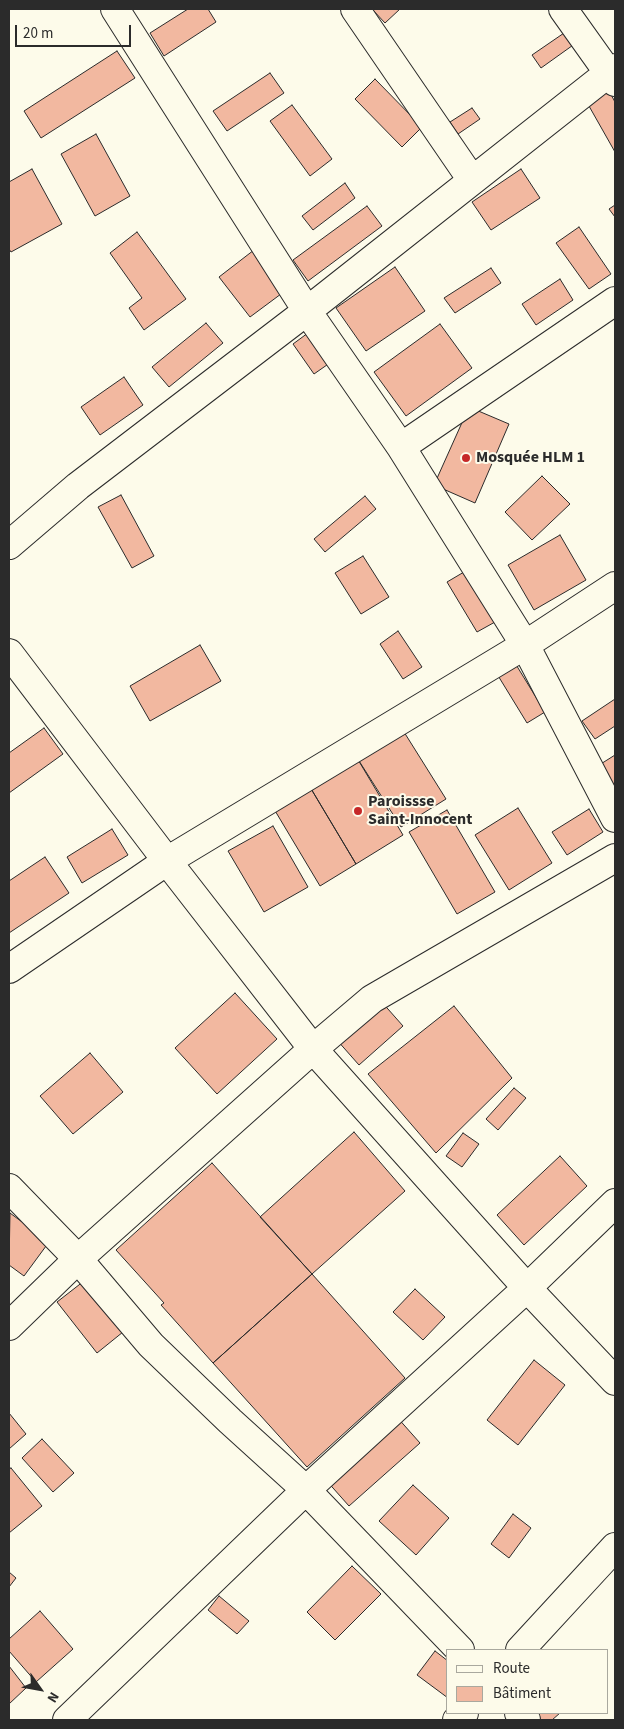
<!DOCTYPE html>
<meta charset="utf-8">
<style>
body{margin:0}
#map{position:relative;width:624px;height:1729px;overflow:hidden;background:#fdfbea;font-family:"Source Sans 3",sans-serif}
canvas{display:block}
.frame{position:absolute;inset:0;border:10px solid #2b2b2b;pointer-events:none}
.legend{position:absolute;left:446px;top:1649px;width:162px;height:65px;box-sizing:border-box;background:#fdfbea;border:1px solid #a9a89e;margin:0;padding:6px 9px;list-style:none;font-size:15px;color:#2b2b2b}
.legend li{display:flex;align-items:center;gap:10px;height:25px}
.legend b{width:25px;border:1px solid #a9a89e}
.north{position:absolute;left:15px;top:1664px;width:50px;height:50px;-webkit-text-stroke:4px #fdfbea;paint-order:stroke;rotate:122deg;font-size:14px;font-weight:700;line-height:20px;text-align:center;color:#2b2b2b}
.north::after{content:'';display:block;margin:auto;width:18px;height:22px;background:#2b2b2b;clip-path:polygon(50% 0,100% 100%,50% 72%,0 100%)}
.scale{position:absolute;left:15px;top:25px;width:116px;height:22px;box-sizing:border-box;border:2px solid #2b2b2b;border-top:0;padding-left:6px;font-size:15px;line-height:18px;white-space:nowrap;color:#2b2b2b;-webkit-text-stroke:4px #fdfbea;paint-order:stroke}
</style>
<div id="map">
<canvas width="624" height="1729"></canvas>
<div class="frame"></div>
<ul class="legend">
<li><b style="height:6px;background:#fdfbea"></b>Route</li>
<li><b style="height:14px;background:#f2b8a0"></b>Bâtiment</li>
</ul>
<div class="north">N</div>
<div class="scale">20 m</div>
</div>
<script>
const ctx = document.querySelector('canvas').getContext('2d');
ctx.lineJoin = 'round';
function fill(path, color) { ctx.fillStyle = color; ctx.fill(path, 'evenodd'); }
const shape = rows => new Path2D(rows.map(r => 'M' + r).join(''));
function stroke(path, color, width, dash) { ctx.strokeStyle = color; ctx.lineWidth = width; ctx.lineCap = dash ? 'butt' : 'round'; ctx.setLineDash(dash || []); ctx.stroke(path); }
function write(font, color, halo, rows, align = 'center') {
  ctx.font = font + ' "Source Sans 3",sans-serif'; ctx.lineWidth = 4; ctx.setLineDash([]); ctx.textBaseline = 'middle'; ctx.strokeStyle = halo; ctx.fillStyle = color; for (const [text, x, y, turn = 0] of rows) {
    ctx.save(); ctx.translate(x, y); ctx.rotate((+turn || 0) * Math.PI / 180); ctx.textAlign = isNaN(turn) ? turn : align; if (halo) ctx.strokeText(text, 0, 0); ctx.fillText(text, 0, 0); ctx.restore();
  }
}
const building = shape([
 [188,9,208,9,216,22,164,56,150,33,188,9],
 [372,9,400,9,385,23,372,9],
 [567,31,576,43,541,68,532,55,567,31],
 [117,51,135,78,41,138,24,111,117,51],
 [270,73,284,93,227,131,213,111,270,73],
 [375,79,422,127,402,147,355,99,375,79],
 [607,87,615,102,615,152,585,99,607,87],
 [292,105,332,159,310,176,270,121,292,105],
 [472,108,480,119,458,134,450,122,472,108],
 [96,134,130,196,95,216,61,154,96,134],
 [32,169,62,224,11,252,9,249,9,182,32,169],
 [521,169,540,198,491,230,472,202,521,169],
 [345,183,355,198,313,230,302,216,345,183],
 [615,205,615,217,609,209,615,205],
 [367,206,382,226,308,281,293,260,367,206],
 [579,227,611,274,589,289,556,243,579,227],
 [137,232,186,299,144,330,129,308,142,298,110,253,137,232],
 [254,250,285,291,250,317,219,277,254,250],
 [395,267,425,311,366,351,336,308,395,267],
 [491,268,501,283,455,313,444,298,491,268],
 [560,279,573,300,536,325,522,304,560,279],
 [206,323,223,343,169,387,152,367,206,323],
 [440,324,472,368,406,416,374,372,440,324],
 [312,330,334,360,314,374,293,344,312,330],
 [124,377,143,405,100,435,81,407,124,377],
 [469,407,509,424,475,503,434,485,469,407],
 [542,476,570,504,532,540,505,512,542,476],
 [121,495,154,556,132,568,98,507,121,495],
 [365,496,376,509,325,552,314,539,365,496],
 [560,535,586,580,534,610,508,565,560,535],
 [363,556,389,597,361,614,335,573,363,556],
 [464,572,495,622,477,632,447,582,464,572],
 [398,631,422,667,403,679,380,644,398,631],
 [200,645,221,681,150,721,130,686,200,645],
 [515,663,545,712,527,723,497,674,515,663],
 [615,699,615,726,595,739,582,721,615,699],
 [399,724,446,799,401,827,354,753,399,724],
 [44,728,63,754,9,793,9,753,44,728],
 [354,753,403,835,356,864,307,782,354,753],
 [615,755,615,797,596,767,615,755],
 [307,782,356,864,320,886,271,804,307,782],
 [518,808,552,863,509,890,475,835,518,808],
 [589,809,603,832,567,855,552,832,589,809],
 [447,810,495,892,457,914,409,832,447,810],
 [273,826,308,887,264,912,228,851,273,826],
 [112,829,128,855,82,883,67,857,112,829],
 [45,857,69,893,9,933,9,881,45,857],
 [235,993,277,1039,217,1094,175,1048,235,993],
 [380,1000,403,1026,359,1065,336,1039,380,1000],
 [454,1006,512,1078,436,1153,368,1074,454,1006],
 [90,1053,123,1092,73,1134,40,1096,90,1053],
 [514,1088,526,1098,498,1130,486,1119,514,1088],
 [354,1132,405,1191,312,1274,260,1217,354,1132],
 [463,1133,479,1144,462,1167,446,1156,463,1133],
 [560,1156,587,1186,524,1245,497,1215,560,1156],
 [212,1163,312,1274,213,1363,161,1305,164,1303,116,1250,212,1163],
 [10,1213,49,1242,24,1276,9,1265,10,1213],
 [312,1274,405,1378,307,1467,213,1363,312,1274],
 [84,1281,123,1332,97,1353,57,1302,84,1281],
 [415,1289,445,1317,423,1340,393,1312,415,1289],
 [534,1360,565,1385,518,1445,487,1420,534,1360],
 [9,1413,26,1434,9,1449,9,1413],
 [396,1416,420,1443,349,1506,325,1479,396,1416],
 [42,1439,74,1473,53,1492,22,1458,42,1439],
 [11,1468,42,1506,9,1533,9,1469,11,1468],
 [413,1485,449,1518,416,1555,379,1521,413,1485],
 [513,1514,531,1528,509,1558,491,1544,513,1514],
 [352,1566,381,1594,335,1640,307,1612,352,1566],
 [9,1572,16,1578,9,1587,9,1572],
 [219,1596,249,1621,237,1634,208,1610,219,1596],
 [40,1611,73,1649,36,1682,9,1651,9,1639,40,1611],
 [435,1651,448,1661,448,1698,417,1675,435,1651],
 [9,1666,26,1688,9,1704,9,1666],
 [530,1713,560,1713,552,1720,538,1720,530,1713]
]);
fill(building, '#f2b8a0');
stroke(building, '#2b2b2b', 1);
const minor = shape([
 [115,9,307,311,401,447,525,645,615,818],
 [355,9,472,180],
 [563,9,615,82],
 [401,447,615,301],
 [9,545,78,486,307,311,615,68],
 [9,653,167,861,313,1049,527,1288,615,1381],
 [9,969,167,861,525,645,615,586],
 [9,1188,78,1259,151,1345,230,1421,306,1490,460,1650],
 [9,1326,78,1259,313,1049,372,999,615,858],
 [520,1650,615,1547],
 [519,1713,526,1720],
 [67,1720,306,1490,527,1288,615,1203],
 [457,1720,464,1713]
]);
stroke(minor, '#2b2b2b', 30);
stroke(minor, '#fdfbea', 28);
for (const [x, y, r, color] of [
 [466,458,5,"#c62828"],
 [358,811,5,"#c62828"]
]) { const dot = new Path2D(); dot.arc(x, y, r, 0, 2 * Math.PI); ctx.fillStyle = color; ctx.fill(dot); stroke(dot, '#fdfbea', 2); }
write('bold 16px', '#2b2b2b', '#fdfbea', [
 ["Mosquée HLM 1",476,458],
 ["Paroissse",368,802],
 ["Saint-Innocent",368,820]
], 'left');
</script>
